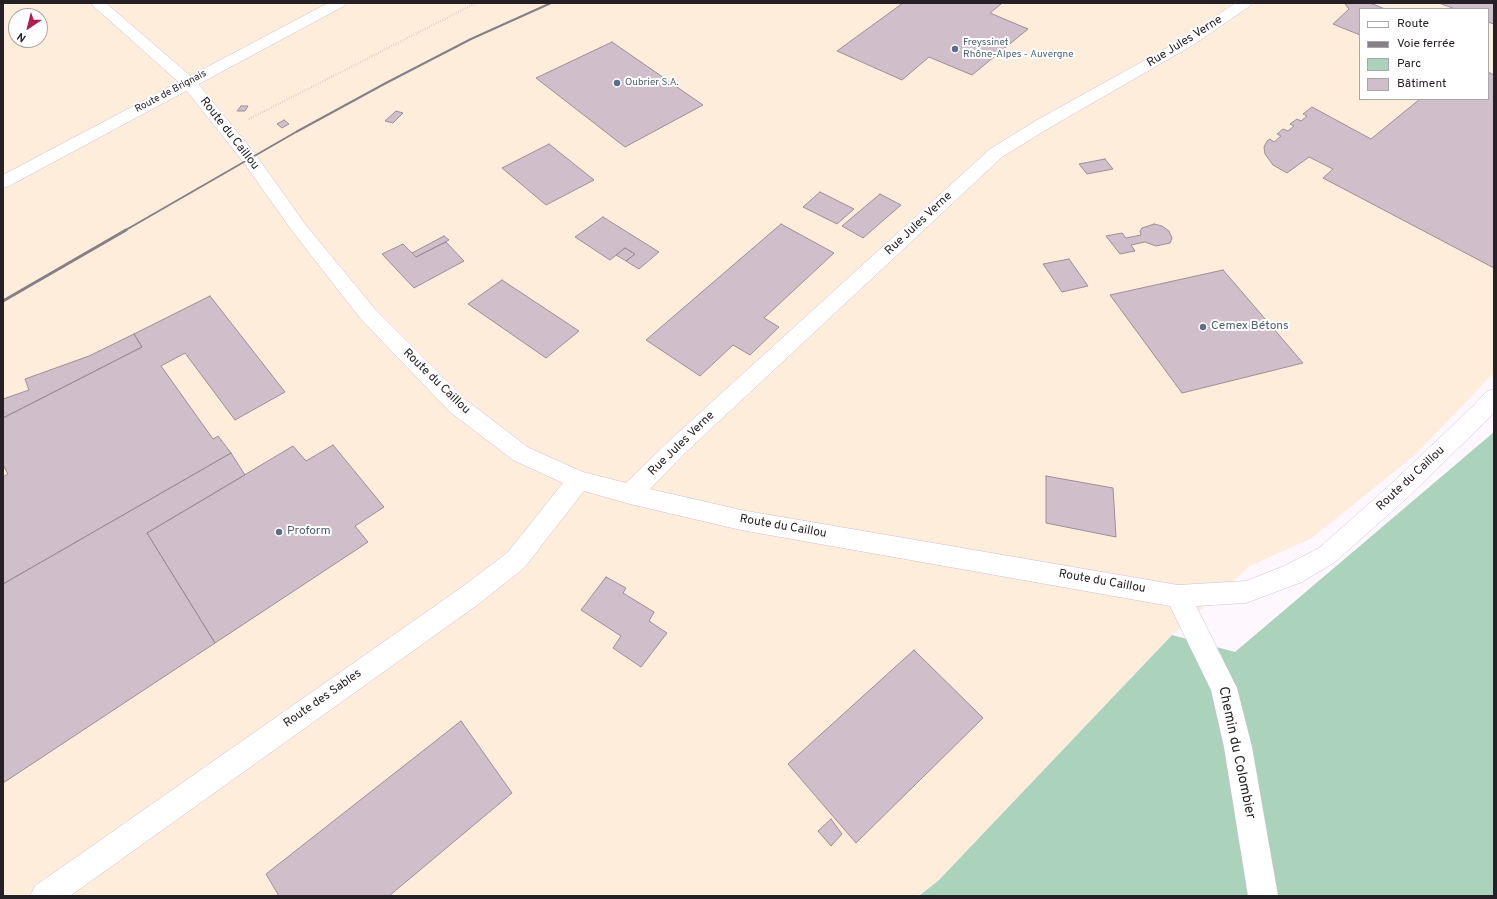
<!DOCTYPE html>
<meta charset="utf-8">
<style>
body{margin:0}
#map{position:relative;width:1497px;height:899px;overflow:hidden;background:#fef8fe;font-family:Overpass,sans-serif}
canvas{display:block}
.frame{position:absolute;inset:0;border:4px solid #252025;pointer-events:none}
.legend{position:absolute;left:1359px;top:8px;width:130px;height:92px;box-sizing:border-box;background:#fff;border:1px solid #a8a6a8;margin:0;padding:5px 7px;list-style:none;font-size:12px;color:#252025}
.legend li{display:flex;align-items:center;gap:8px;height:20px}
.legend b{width:20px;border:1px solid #a8a6a8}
.north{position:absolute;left:8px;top:8px;width:40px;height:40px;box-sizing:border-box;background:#fff;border:1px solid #a8a6a8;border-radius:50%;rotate:215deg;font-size:11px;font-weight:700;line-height:16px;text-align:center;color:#252025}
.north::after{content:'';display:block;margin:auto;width:14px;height:18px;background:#af1e50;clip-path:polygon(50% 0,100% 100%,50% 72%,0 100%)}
</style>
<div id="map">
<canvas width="1497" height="899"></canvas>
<div class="frame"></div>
<ul class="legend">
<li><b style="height:5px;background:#fff"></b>Route</li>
<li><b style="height:5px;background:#868086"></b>Voie ferrée</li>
<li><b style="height:11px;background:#abd2bb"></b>Parc</li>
<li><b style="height:11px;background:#d0beca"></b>Bâtiment</li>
</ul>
<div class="north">N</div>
</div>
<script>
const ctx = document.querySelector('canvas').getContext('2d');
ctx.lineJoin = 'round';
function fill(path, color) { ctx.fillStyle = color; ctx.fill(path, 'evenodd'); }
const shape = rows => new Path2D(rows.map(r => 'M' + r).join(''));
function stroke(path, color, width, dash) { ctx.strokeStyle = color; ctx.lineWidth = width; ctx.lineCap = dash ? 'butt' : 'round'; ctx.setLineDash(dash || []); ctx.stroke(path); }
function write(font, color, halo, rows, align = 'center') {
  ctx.font = font + ' Overpass,sans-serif'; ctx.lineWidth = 4; ctx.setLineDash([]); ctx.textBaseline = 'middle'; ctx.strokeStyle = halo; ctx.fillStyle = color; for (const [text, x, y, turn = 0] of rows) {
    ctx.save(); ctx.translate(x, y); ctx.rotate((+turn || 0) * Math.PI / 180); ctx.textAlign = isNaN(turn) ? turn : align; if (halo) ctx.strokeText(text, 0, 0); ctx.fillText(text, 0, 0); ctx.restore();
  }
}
fill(shape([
 [3,3,1494,3,1494,373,1416,454,1312,538,1250,566,1172,635,939,880,919,896,3,896],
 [1360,9,1488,9,1488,99,1360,99],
 [16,16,40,16,40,40,16,40]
]), '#feeddb');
fill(shape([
 [1494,432,1494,896,919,896,939,880,1172,635,1235,652]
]), '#abd2bb');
const building = shape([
 [903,3,997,3,1001,4,990,13,1028,29,972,75,929,57,902,80,837,51,903,3],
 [1355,3,1370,3,1385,9,1360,9,1360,35,1333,24,1349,9,1345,4,1355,3],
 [1439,3,1494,3,1494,24,1488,22,1488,9,1455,9,1439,3],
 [612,42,703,105,625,147,536,78,612,42],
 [1488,72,1494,75,1494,268,1323,178,1333,169,1309,157,1287,173,1273,165,1265,154,1264,147,1267,141,1270,139,1274,142,1281,136,1277,134,1283,129,1288,131,1294,126,1290,124,1297,119,1301,121,1307,116,1303,114,1312,107,1371,139,1420,99,1488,99,1488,72],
 [241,106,248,106,245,111,237,111,241,106],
 [396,111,403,113,393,123,385,121,396,111],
 [284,120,289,124,282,128,277,124,284,120],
 [549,144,594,180,546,205,502,168,549,144],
 [1105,159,1113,169,1087,174,1079,164,1105,159],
 [820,192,854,209,837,224,803,207,820,192],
 [880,194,901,205,863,238,842,226,880,194],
 [603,217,659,252,639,269,626,261,635,254,625,248,610,260,575,237,603,217],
 [781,224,834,253,764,318,779,327,750,355,733,345,700,376,646,340,781,224],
 [1154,224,1162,226,1169,231,1172,238,1170,243,1156,246,1145,242,1131,245,1135,251,1120,254,1106,236,1122,233,1126,238,1141,235,1140,231,1142,228,1154,224],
 [444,236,449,240,416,257,412,253,444,236],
 [446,242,464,261,414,288,382,254,403,244,416,257,446,242],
 [625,248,635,254,626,261,616,255,625,248],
 [1069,259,1088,286,1062,292,1043,264,1069,259],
 [1223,270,1303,363,1182,393,1110,295,1223,270],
 [502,280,579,331,546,358,468,304,502,280],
 [210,296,285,392,235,420,185,353,161,366,213,439,218,436,231,453,3,584,3,477,8,474,3,465,3,418,142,347,134,334,210,296],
 [134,334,142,347,3,418,3,399,29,390,25,379,89,356,134,334],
 [333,445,384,507,355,526,368,542,215,643,147,533,293,446,306,461,333,445],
 [231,453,245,475,147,533,215,643,3,783,3,584,231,453],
 [1046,476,1113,488,1116,537,1046,523,1046,476],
 [606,577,626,588,623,593,654,612,649,621,667,633,641,667,613,648,621,636,581,610,606,577],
 [914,650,983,718,856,843,788,764,914,650],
 [461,721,512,793,389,896,279,896,266,874,461,721],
 [831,819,842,834,831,846,818,831,831,819]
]);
fill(building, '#d0beca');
stroke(building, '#9f8e99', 1);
const minor = shape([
 [90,3,106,3,195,80,256,155,305,224,374,308,466,400,529,448,583,472,626,483,669,441,990,149,1037,120,1183,39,1235,3,1252,3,1250,6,1193,45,1049,128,1002,157,685,453,650,489,741,510,1178,585,1246,581,1284,566,1319,548,1391,484,1473,406,1487,391,1494,389,1494,412,1489,418,1407,498,1335,562,1302,582,1246,603,1196,606,1237,688,1252,747,1278,896,1248,896,1224,747,1211,690,1170,606,741,530,630,504,584,491,524,568,480,603,70,896,30,896,35,886,462,587,508,552,563,483,513,460,450,412,360,318,293,232,244,163,183,86,90,3]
]);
const major = shape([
 [328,3,346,3,344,6,9,186,3,188,3,175,328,3]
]);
stroke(minor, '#cfc0cf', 1);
stroke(major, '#cfc0cf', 1);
stroke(shape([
 [249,119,476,3]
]), '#b9b4b9', 2, [0.5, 2]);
fill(minor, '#fff');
fill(major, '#fff');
stroke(shape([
 [124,231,296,132,386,83,471,39,551,3]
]), '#868086', 2);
stroke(shape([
 [3,301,126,230]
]), '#868086', 3);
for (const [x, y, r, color] of [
 [955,49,4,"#5c6f8a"],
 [617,83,4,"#5c6f8a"],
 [1203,327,4,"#5c6f8a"],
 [279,532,4,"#5c6f8a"]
]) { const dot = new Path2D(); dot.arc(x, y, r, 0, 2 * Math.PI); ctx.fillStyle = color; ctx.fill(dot); stroke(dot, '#fff', 1.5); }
write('10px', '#4e5e75', '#fff', [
 ["Freyssinet",963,43],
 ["Rhône-Alpes - Auvergne",963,55],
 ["Oubrier S.A.",625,83]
], 'left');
write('10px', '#252025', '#fff', [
 ["Route de Brignais",171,92,-28]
]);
write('12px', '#252025', '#fff', [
 ["Rue Jules Verne",1185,42,-32],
 ["Route du Caillou",229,134,52],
 ["Rue Jules Verne",919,224,-43],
 ["Route du Caillou",436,382,44],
 ["Rue Jules Verne",682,444,-44],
 ["Route du Caillou",1411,479,-43],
 ["Route du Caillou",783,527,10],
 ["Route du Caillou",1102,582,10],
 ["Route des Sables",323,699,-35]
]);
write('12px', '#4e5e75', '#fff', [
 ["Cemex Bétons",1211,327],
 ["Proform",287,532]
], 'left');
write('14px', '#252025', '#fff', [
 ["Chemin du Colombier",1236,753,78]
]);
</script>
